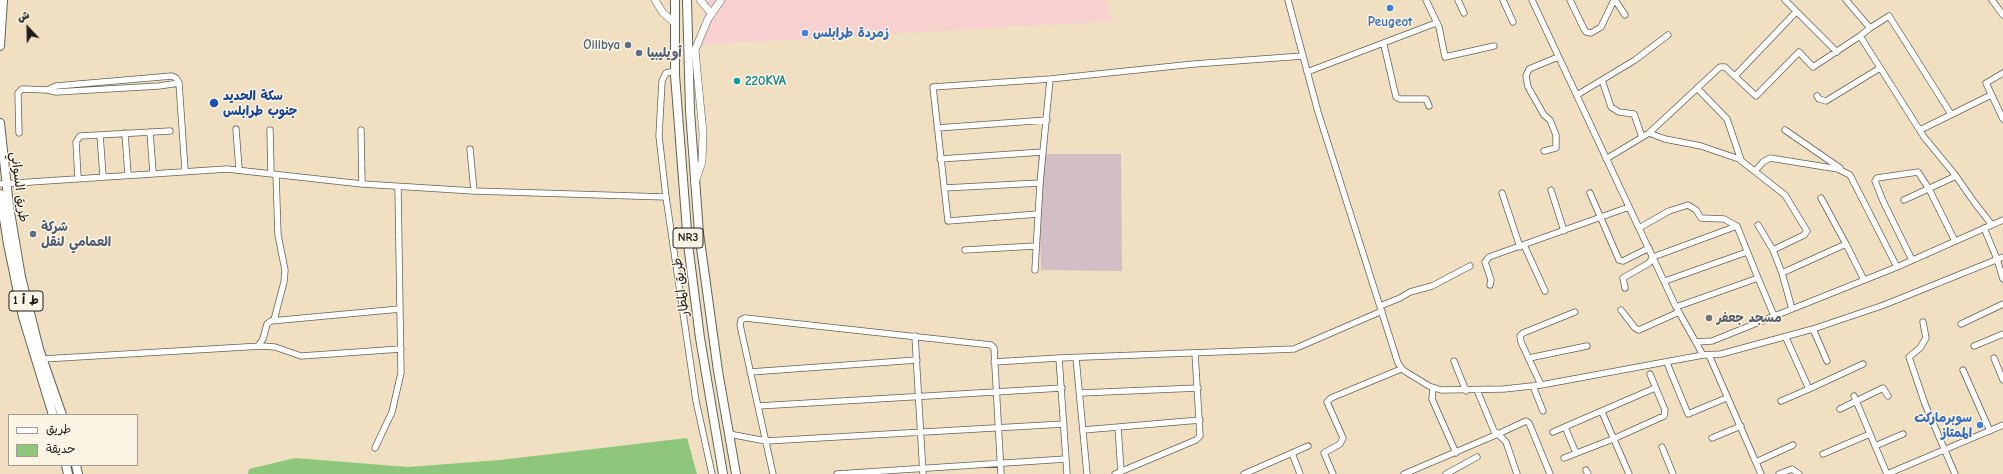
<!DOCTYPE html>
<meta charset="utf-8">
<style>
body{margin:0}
#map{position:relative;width:2003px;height:474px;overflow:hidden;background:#f0e0c1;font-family:"Comic Neue","Playpen Sans Arabic",sans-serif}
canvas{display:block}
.legend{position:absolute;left:8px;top:414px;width:130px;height:52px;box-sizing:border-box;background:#fcf5e5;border:1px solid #a29e95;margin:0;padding:5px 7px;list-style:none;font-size:12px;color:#1c1c1c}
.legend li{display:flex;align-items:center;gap:8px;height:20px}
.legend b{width:20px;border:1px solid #a29e95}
.north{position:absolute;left:8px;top:8px;width:40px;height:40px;-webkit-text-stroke:3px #fcf5e5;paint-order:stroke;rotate:338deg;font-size:11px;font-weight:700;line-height:16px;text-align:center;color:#1c1c1c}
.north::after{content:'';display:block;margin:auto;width:14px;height:18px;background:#1c1c1c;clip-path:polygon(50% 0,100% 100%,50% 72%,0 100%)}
</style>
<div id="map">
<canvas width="2003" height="474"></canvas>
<ul class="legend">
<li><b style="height:5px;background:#fff"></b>طريق</li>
<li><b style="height:11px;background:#8ec77b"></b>حديقة</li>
</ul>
<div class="north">ش</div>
</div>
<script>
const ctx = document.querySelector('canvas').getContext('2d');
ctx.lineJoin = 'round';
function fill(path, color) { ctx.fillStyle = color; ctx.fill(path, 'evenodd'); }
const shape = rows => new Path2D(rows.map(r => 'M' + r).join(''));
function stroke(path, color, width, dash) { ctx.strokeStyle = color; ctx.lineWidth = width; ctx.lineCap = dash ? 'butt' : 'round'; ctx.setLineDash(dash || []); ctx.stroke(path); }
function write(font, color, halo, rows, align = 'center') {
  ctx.font = font + ' "Comic Neue","Playpen Sans Arabic",sans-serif'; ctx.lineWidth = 3; ctx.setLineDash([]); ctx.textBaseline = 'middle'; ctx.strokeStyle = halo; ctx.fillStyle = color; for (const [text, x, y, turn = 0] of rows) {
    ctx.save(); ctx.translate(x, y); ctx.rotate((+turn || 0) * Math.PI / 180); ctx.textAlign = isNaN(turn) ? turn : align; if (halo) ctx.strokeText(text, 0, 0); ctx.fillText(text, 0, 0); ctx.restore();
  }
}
fill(shape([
 [704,0,1105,0,1113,21,702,45]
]), '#f7d0cf');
fill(shape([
 [1038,154,1121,154,1122,271,1041,270]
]), '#d2bec5');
fill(shape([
 [687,438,697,474,248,474,249,469,295,458,408,467,500,460]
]), '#8ec77b');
const minor = shape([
 [1288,0,1318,112,1398,363,1403,370,1429,386,1441,390,1504,389,1541,385,1703,355],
 [1426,0,1439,27,1445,57,1494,46],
 [1458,0,1464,13],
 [1503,0,1513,22],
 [1532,0,1676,307,1703,355,1721,354,1813,329,1884,305,2003,257],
 [1570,0,1584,29,1586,32,1591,33,1601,27,1614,0],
 [1615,0,1625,15],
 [1785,0,1837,52],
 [1846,0,1870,28,1860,36],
 [1992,0,2003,15],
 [1870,28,1889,16,1951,114],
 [1384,45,1396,97,1400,99,1426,99,1429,106],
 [675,71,666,73,662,81,659,136,666,197,696,401,712,474],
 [1307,72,1436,23],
 [2003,73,1986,83,2003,119],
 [1735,76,1796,12],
 [1602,80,1611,107,1619,112,1634,114,1642,137],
 [1697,88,1727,119,1741,160],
 [47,90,56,86,172,76,176,78,179,83,185,170],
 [1577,95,1635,60,1668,35],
 [1817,96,1819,99,1826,101,1880,68],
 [937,128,1047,120],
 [236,129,239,169],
 [270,130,271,174],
 [361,130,362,184],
 [1785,130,1840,168],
 [1920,130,1991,95],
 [150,132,153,173],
 [19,133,18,93,22,89,47,90,56,92,159,86,179,83],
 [125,133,128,175],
 [1649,133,1665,139,1701,146,1739,159,1785,195,1807,231,1804,235,1773,250,1782,273],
 [100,135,103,176],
 [470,149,474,191],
 [1544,151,1556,148,1556,135,1550,120,1544,115,1528,87,1526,76,1529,69,1558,57],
 [940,159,1043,152],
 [1606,159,1649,133,1720,67,1725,67,1756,96,1799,52,1813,67,1860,36,1924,137,1956,176,1974,202,1992,225],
 [1755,171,1763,162,1770,158,1838,169,1850,175,1897,267],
 [78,178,76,142,80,136,170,131],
 [0,184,227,169,362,184,474,191,666,197],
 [944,188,1040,183],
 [1551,190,1564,231],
 [1502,193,1520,247],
 [1590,193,1619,260,1623,261,1649,248],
 [1821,198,1846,244],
 [1904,200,1956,176],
 [1038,214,948,221,933,87,1050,79,1194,64,1303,56],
 [1758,225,1773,250],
 [1639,228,1669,211,1688,205,1696,210,1701,218,1724,219,1737,226],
 [1984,228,1997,259,2003,279],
 [1524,245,1545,291],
 [965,250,1035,246],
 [1912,260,1883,201,1875,181,1877,178,1918,172,1929,189,1955,241],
 [1035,270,1040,183,1050,79],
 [1665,281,1747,252],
 [1490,285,1491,280,1485,262,1489,257,1629,207],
 [1625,288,1623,278,1649,263,1653,257,1737,226,1758,278],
 [1380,306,1400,298,1410,292,1432,286,1470,266],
 [1676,307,1758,278,1774,316],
 [1792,309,1782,273,1846,244,1864,280],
 [1621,310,1635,328,1639,330,1679,312],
 [274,320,284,282,285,270,278,235,276,175],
 [1923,322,1926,338,1920,348,1909,357,1910,360,1925,404,1955,474],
 [1961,324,2003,304],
 [1813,329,1827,361],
 [915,336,923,474],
 [1786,338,1809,389,1863,364],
 [1696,342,1712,341,1897,267,2003,220],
 [258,346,263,339,267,324,271,321,400,309],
 [1974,346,2003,334],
 [1709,355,1761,474],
 [1059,358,1294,349,1382,311],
 [1076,358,1087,474],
 [1529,358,1587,346],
 [1994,358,2003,380],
 [43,359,262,346,275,347,301,356,401,349],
 [1454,361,1466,391],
 [994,362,1059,358,1067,474],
 [1667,363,1688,414,1724,399],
 [1963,370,1990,431],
 [750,372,917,360],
 [1541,385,1521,342,1520,336,1523,333,1575,312],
 [1533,386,1543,411],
 [1433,388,1432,399,1456,453],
 [1477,390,1494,431,1498,434,1526,421,1529,423,1550,474],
 [1080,393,1198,388],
 [1854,396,1887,474],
 [1781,401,1809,389],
 [758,406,1062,388],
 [1840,409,1883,388,1888,396],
 [1602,412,1629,474],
 [1118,427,1121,472],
 [1565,427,1576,453],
 [1083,430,1200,420],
 [1553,432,1655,388],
 [729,434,766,441,1064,424],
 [1712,438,1741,426],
 [1875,446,1903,434],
 [1662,447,1673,474],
 [375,448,392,412,401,373,398,187],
 [1292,453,1300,474],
 [1823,454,1870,434],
 [1564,458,1613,439,1664,416,1665,410,1650,374],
 [1756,462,1793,445],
 [1586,470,1588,474],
 [773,474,740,325,741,320,745,318,991,345,994,348,1001,474],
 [837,474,1066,459],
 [1115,474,1196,440,1200,436,1195,353],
 [1244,474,1308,446],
 [1333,474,1324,453,1340,444,1343,438,1327,402,1331,398,1401,369],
 [1404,474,1498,434,1506,442,1517,474],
 [1446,474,1477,457],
 [1779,474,1792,469,1799,474],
 [1887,474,2003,425]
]);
const major = shape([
 [655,0,663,13,674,22],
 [700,0,711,13],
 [695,182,702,162,703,133,695,50,708,19,721,0]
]);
const highway = shape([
 [675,0,675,75,688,244,700,338,723,474],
 [687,0,690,111,699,233,718,371,736,474],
 [0,46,3,0],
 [0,123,9,206,21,277,39,349,62,415],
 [0,194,8,244,23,317,53,415],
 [66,465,68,474],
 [76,465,78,474]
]);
stroke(minor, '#666156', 7);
stroke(major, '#666156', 8);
stroke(highway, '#666156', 10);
stroke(minor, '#fff', 5.5);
stroke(major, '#fff', 7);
stroke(highway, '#fff', 8);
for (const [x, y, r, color] of [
 [1390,8,4,"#3f7fe0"],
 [805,33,4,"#3f7fe0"],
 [628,45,4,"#5c6f8a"],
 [639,53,4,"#5c6f8a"],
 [737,81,4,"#0f9aa8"],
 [214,103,5,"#1a4fb4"],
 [33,234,4,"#5c6f8a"],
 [1709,318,4,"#6b7280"],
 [1980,425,4,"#3f7fe0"]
]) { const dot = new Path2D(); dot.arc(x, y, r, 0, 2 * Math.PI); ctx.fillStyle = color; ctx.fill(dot); stroke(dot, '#fcf5e5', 1.5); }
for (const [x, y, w] of [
 [688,238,30],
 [26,301,34]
]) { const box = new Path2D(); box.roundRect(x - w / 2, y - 10, w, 20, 3); ctx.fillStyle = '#fcf5e5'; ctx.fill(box); stroke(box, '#1c1c1c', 1); }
write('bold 12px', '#1c1c1c', null, [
 ["NR3",688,238],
 ["ط أ 1",26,301]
]);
write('bold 13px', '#366cbe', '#fcf5e5', [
 ["Peugeot",1390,22],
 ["زمردة طرابلس",813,33,"left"],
 ["سوبرماركت",1972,418,"right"],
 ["الممتاز",1972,433,"right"]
]);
write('bold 13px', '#4e5e75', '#fcf5e5', [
 ["Oilibya",620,45,"right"],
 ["أويليبيا",647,53],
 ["شركة",41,227],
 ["العمامي لنقل",41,242]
], 'left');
write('bold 13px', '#0d838f', '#fcf5e5', [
 ["220KVA",745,81]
], 'left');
write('bold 13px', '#164399', '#fcf5e5', [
 ["سكة الحديد",223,96],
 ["جنوب طرابلس",223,111]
], 'left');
write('13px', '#1c1c1c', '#fcf5e5', [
 ["طريق السواني",19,187,83],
 ["طريق المطار",681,287,-97]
]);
write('bold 13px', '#5b616d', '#fcf5e5', [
 ["مسجد جعفر",1717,318]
], 'left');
</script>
